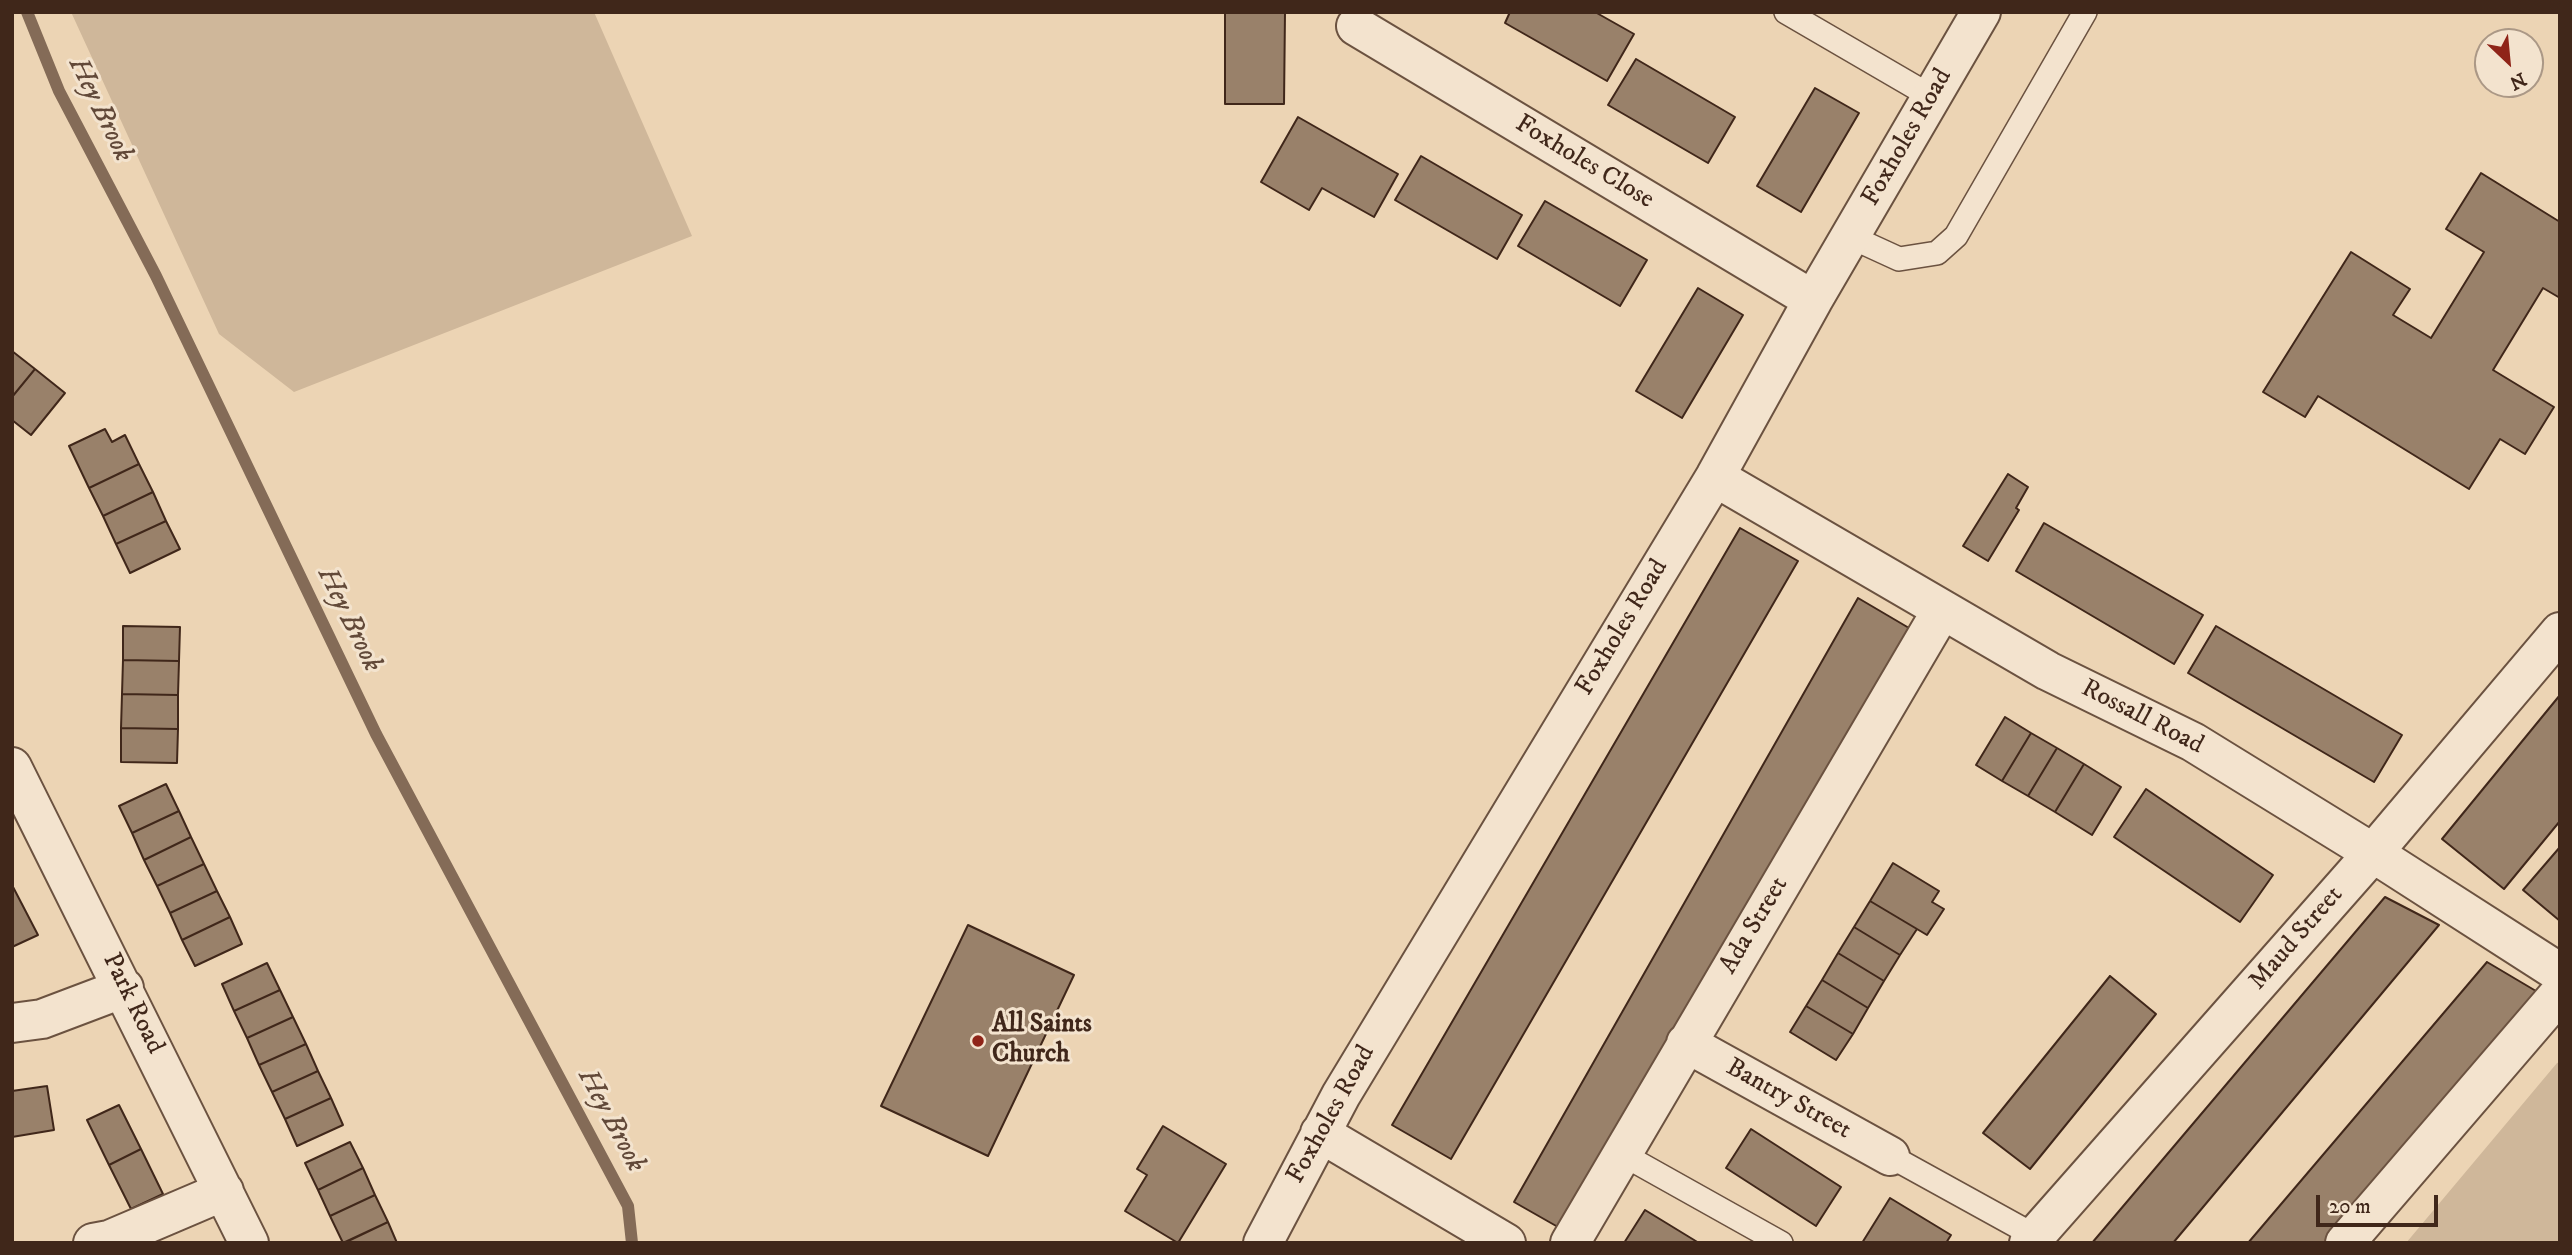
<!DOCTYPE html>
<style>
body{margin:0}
#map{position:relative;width:2572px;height:1255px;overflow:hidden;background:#ecd4b4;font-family:"IM FELL DW Pica",serif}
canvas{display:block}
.frame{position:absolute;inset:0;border:14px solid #40271a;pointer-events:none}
.north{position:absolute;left:2474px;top:28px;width:70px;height:70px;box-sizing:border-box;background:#f3e3ce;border:2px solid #ab9886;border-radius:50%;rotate:154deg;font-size:19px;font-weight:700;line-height:28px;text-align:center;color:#40271a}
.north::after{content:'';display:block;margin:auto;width:24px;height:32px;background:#8f2418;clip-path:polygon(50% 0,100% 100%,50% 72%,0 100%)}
.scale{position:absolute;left:2316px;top:1195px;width:122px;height:32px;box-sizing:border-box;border:4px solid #40271a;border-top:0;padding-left:9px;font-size:21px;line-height:24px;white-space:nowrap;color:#40271a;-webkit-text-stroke:5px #f3e3ce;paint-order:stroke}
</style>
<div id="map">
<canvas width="2572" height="1255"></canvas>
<div class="frame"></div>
<div class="north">N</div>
<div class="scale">20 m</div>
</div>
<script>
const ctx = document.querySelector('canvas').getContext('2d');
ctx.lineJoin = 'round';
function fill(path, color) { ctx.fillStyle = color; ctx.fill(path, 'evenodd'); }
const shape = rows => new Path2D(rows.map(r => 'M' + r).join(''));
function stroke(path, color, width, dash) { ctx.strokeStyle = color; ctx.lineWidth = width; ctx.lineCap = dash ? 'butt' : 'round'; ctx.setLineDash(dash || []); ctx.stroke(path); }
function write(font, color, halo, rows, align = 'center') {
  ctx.font = font + ' "IM FELL DW Pica",serif'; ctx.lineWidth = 6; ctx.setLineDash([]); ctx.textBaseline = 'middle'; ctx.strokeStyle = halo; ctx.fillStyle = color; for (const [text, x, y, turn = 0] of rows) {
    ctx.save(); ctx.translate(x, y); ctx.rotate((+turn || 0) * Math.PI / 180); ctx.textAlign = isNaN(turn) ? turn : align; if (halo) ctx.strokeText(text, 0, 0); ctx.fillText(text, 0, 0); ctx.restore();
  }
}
fill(shape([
 [71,12,594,12,692,236,294,392,219,334],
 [2560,1062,2560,1243,2406,1243,2557,1063]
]), '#cfb79a');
stroke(shape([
 [27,12,59,91,156,276,376,734,628,1206,632,1243]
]), '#846b57', 12);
const building = shape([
 [1225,12,1285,12,1284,104,1225,104,1225,12],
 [1510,12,1595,12,1634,34,1607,81,1505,23,1510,12],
 [1636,59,1735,117,1708,163,1608,105,1636,59],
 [1815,88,1859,113,1801,212,1757,186,1815,88],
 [1298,117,1398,174,1374,217,1322,188,1309,210,1261,182,1298,117],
 [1421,156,1522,215,1497,259,1395,200,1421,156],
 [2481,173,2560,222,2560,298,2543,288,2493,370,2554,407,2525,454,2500,439,2469,489,2318,396,2305,417,2263,392,2351,252,2410,289,2393,315,2431,338,2484,252,2446,229,2481,173],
 [1545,201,1647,260,1620,306,1518,246,1545,201],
 [1698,288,1743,315,1682,418,1636,391,1698,288],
 [12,351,35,369,12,397,12,351],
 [35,369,65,393,31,435,12,420,12,397,35,369],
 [105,429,112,442,125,435,139,464,89,488,69,446,105,429],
 [139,464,153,492,103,516,89,488,139,464],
 [2008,474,2028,487,2016,508,2019,510,1988,561,1963,546,2008,474],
 [153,492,166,521,116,544,103,516,153,492],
 [166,521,180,549,130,573,116,544,166,521],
 [2044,523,2203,615,2174,664,2016,571,2044,523],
 [1740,528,1798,561,1451,1159,1392,1125,1740,528],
 [1858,598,1909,628,1565,1231,1514,1202,1858,598],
 [123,626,180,627,179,661,123,660,123,626],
 [2216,626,2402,735,2374,782,2188,673,2216,626],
 [123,660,179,661,178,695,122,694,123,660],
 [122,694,178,695,178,729,121,728,122,694],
 [2560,695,2560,821,2504,889,2442,839,2560,695],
 [2005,717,2031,733,2002,781,1976,765,2005,717],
 [121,728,178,729,177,763,121,762,121,728],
 [2031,733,2057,748,2028,796,2002,781,2031,733],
 [2057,748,2084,764,2055,812,2028,796,2057,748],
 [2084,764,2121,787,2092,835,2055,812,2084,764],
 [166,784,179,811,132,833,119,806,166,784],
 [2146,789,2273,875,2240,922,2114,837,2146,789],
 [179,811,191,837,144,860,132,833,179,811],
 [191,837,204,864,157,886,144,860,191,837],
 [2560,847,2560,921,2523,890,2560,847],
 [1893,863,1939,891,1932,902,1944,909,1927,935,1870,901,1893,863],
 [204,864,217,891,170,913,157,886,204,864],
 [12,885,38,935,12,947,12,885],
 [217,891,230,917,182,940,170,913,217,891],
 [2385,897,2439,925,2173,1243,2092,1243,2385,897],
 [1870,901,1917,929,1900,955,1854,927,1870,901],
 [230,917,242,944,195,966,182,940,230,917],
 [968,925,1074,975,988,1156,881,1106,968,925],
 [1854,927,1900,955,1884,981,1838,953,1854,927],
 [1838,953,1884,981,1868,1008,1822,980,1838,953],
 [2487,962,2541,994,2329,1243,2248,1243,2487,962],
 [267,963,280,990,234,1011,222,984,267,963],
 [2110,976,2156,1014,2030,1169,1983,1133,2110,976],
 [1822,980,1868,1008,1853,1034,1806,1006,1822,980],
 [280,990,293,1017,247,1038,234,1011,280,990],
 [1806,1006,1853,1034,1836,1060,1790,1032,1806,1006],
 [293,1017,306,1044,259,1065,247,1038,293,1017],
 [306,1044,318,1071,272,1092,259,1065,306,1044],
 [318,1071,331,1098,285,1119,272,1092,318,1071],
 [47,1086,54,1130,12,1137,12,1091,47,1086],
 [331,1098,343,1125,297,1146,285,1119,331,1098],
 [119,1105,141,1149,109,1165,87,1120,119,1105],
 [1163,1126,1226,1164,1178,1243,1125,1211,1147,1175,1137,1169,1163,1126],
 [1751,1129,1841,1187,1816,1226,1726,1168,1751,1129],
 [350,1142,363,1168,318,1190,305,1163,350,1142],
 [141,1149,163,1194,131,1209,109,1165,141,1149],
 [363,1168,375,1195,330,1216,318,1190,363,1168],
 [375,1195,388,1222,343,1243,330,1216,375,1195],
 [1890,1198,1951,1235,1946,1243,1862,1243,1890,1198],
 [1645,1210,1699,1243,1624,1243,1645,1210],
 [388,1222,397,1243,344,1243,388,1222]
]);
fill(building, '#99816a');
stroke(building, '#40271a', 2);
const service = shape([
 [1786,12,1932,97],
 [1851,237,1899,259,1937,253,1956,236,2085,12],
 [1622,1154,1781,1243],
 [1890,1156,2035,1236]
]);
const minor = shape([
 [1356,26,1813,300],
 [1715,477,2048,671,2193,742,2373,853,2560,973],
 [12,767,249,1243],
 [12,1023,42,1019,124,988],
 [1686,1043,1890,1156],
 [1320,1133,1506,1243],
 [93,1243,109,1240,224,1191],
 [1263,1243,1341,1095,1715,477,1813,300,1981,12],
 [1570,1243,1942,610],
 [2029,1243,2373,853,2560,632],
 [2345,1243,2560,993]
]);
stroke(service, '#6b5240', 26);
stroke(minor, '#6b5240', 42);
stroke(service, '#f3e3ce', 23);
stroke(minor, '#f3e3ce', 38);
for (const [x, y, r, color] of [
 [978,1041,7,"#8f2418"]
]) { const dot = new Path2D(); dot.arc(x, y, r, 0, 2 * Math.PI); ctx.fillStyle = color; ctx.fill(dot); stroke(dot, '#f3e3ce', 2.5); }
write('26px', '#40271a', '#f3e3ce', [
 ["Foxholes Road",1908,138,-60],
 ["Foxholes Close",1584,163,31],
 ["Foxholes Road",1623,628,-59],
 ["Rossall Road",2142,718,27],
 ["Ada Street",1755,926,-59],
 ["Maud Street",2297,939,-49],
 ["Park Road",132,1004,64],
 ["Bantry Street",1788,1100,29],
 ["Foxholes Road",1332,1115,-61]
]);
write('bold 26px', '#40271a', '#f3e3ce', [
 ["All Saints",992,1026],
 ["Church",992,1056]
], 'left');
write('italic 28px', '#624939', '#f3e3ce', [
 ["Hey Brook",99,110,64],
 ["Hey Brook",348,620,64],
 ["Hey Brook",610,1121,62]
]);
</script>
